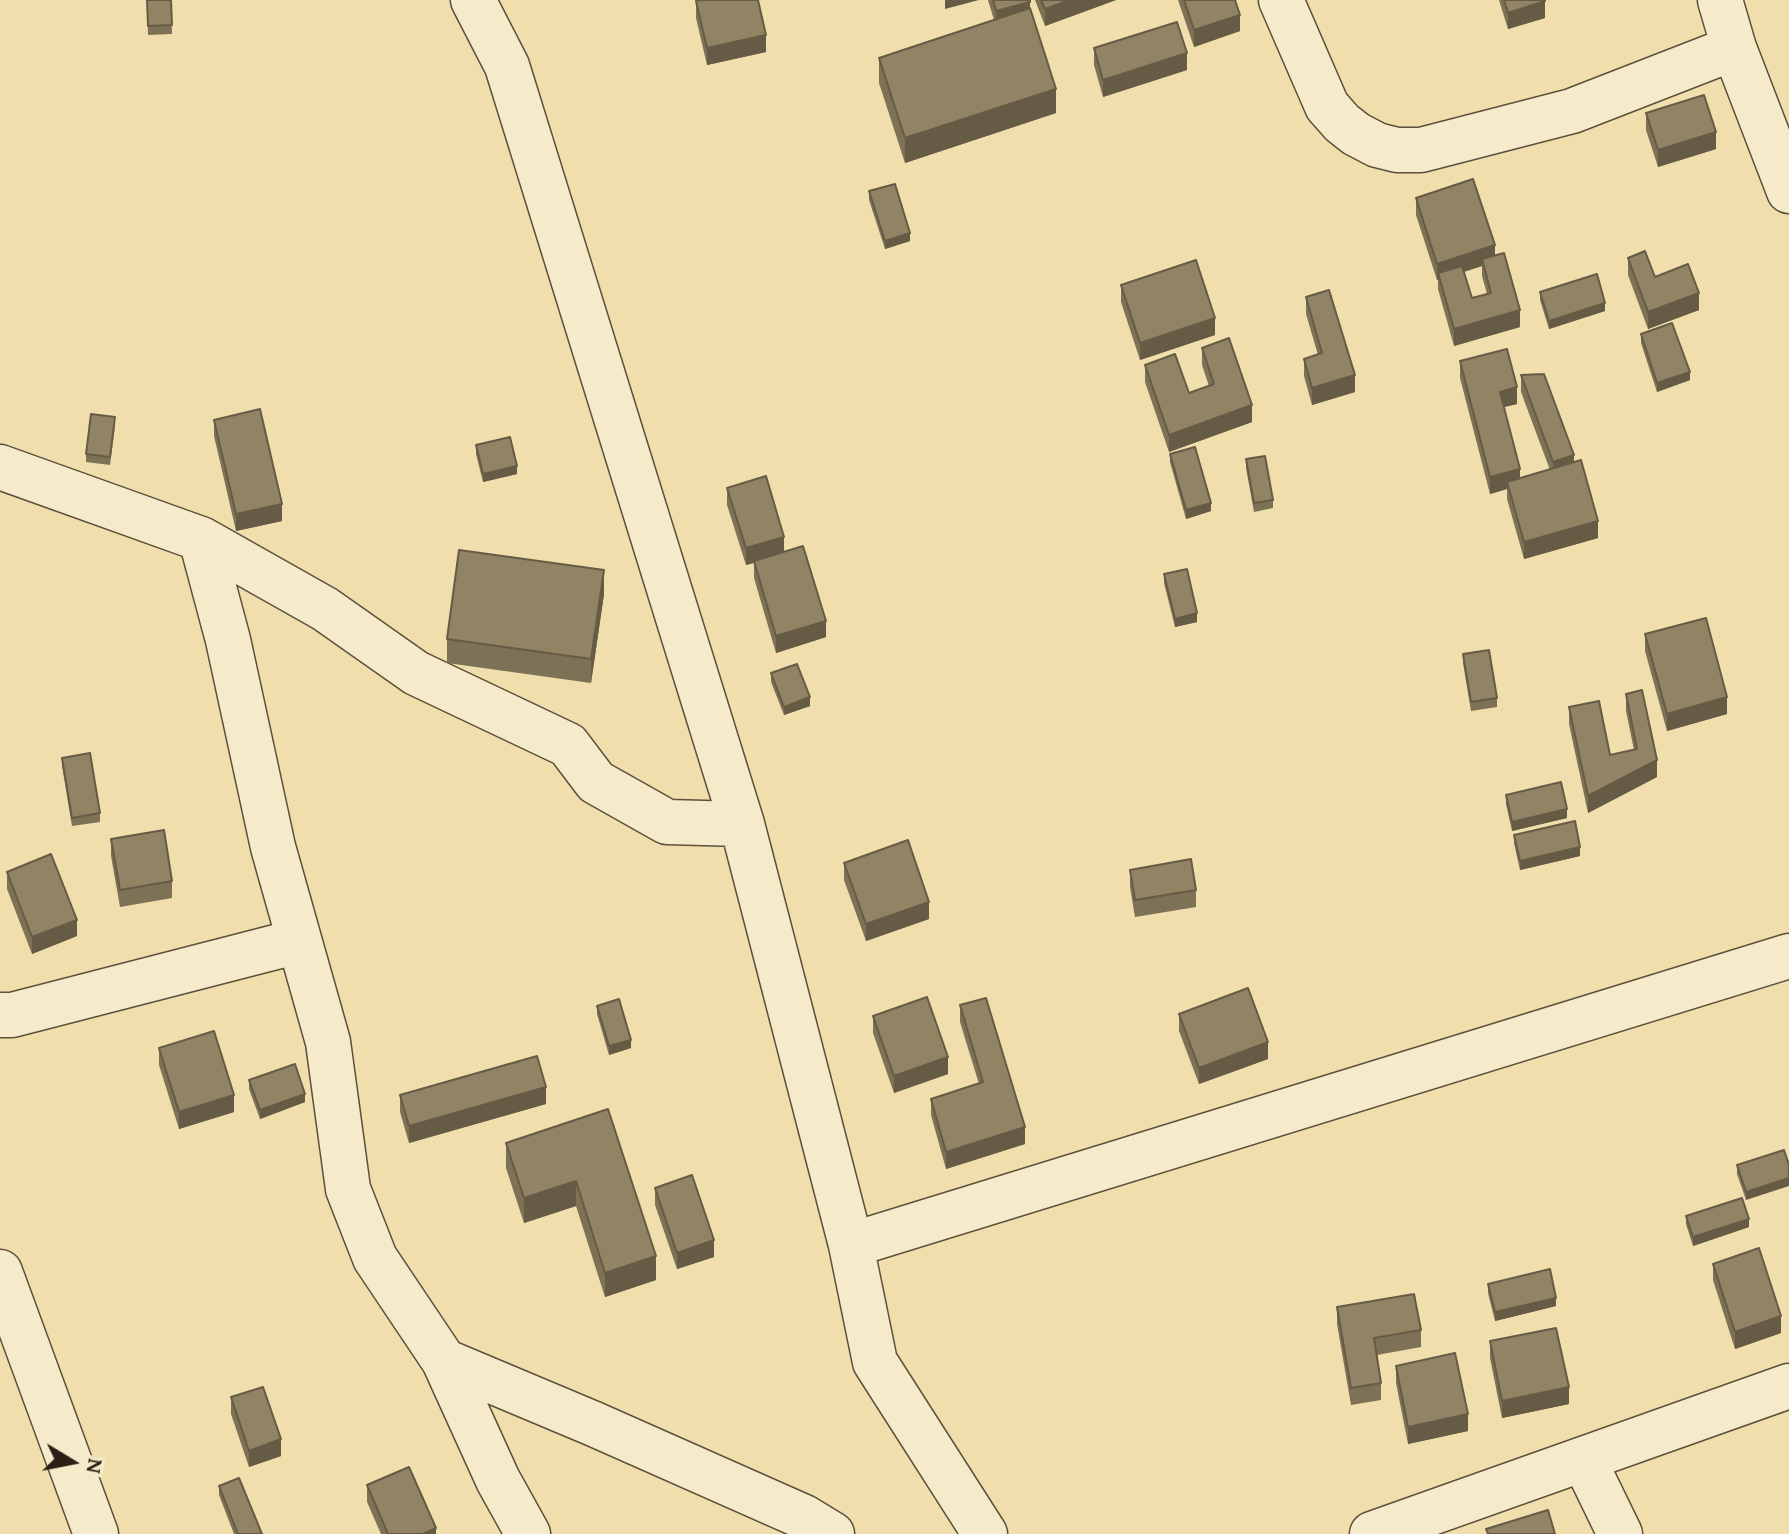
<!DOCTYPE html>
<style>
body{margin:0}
#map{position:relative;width:1789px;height:1534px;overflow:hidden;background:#f0dfac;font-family:"Gentium Book Plus",serif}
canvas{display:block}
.north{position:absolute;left:32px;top:1422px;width:80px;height:80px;-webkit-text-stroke:6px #f5eac9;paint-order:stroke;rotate:100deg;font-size:22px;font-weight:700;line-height:32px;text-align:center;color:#2a2017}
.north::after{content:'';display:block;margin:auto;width:28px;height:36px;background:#2a2017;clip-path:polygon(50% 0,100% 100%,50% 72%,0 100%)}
</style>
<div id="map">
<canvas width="1789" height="1534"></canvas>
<div class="north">N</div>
</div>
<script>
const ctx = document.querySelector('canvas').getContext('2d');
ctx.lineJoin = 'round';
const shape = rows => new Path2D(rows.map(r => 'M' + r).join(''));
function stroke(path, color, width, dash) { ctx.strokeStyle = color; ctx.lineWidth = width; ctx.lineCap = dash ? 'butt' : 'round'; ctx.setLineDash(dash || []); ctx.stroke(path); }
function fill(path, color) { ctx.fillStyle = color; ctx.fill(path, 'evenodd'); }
const street = shape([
 [473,0,507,66,742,824,851,1245,1789,956],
 [1281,0,1327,106,1342,123,1356,134,1377,145,1397,150,1421,150,1572,111,1734,48],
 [1720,0,1734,48,1789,191],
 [0,467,201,539,325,609,416,673,568,745,596,782,667,822,742,824],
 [201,539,228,640,273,847,328,1042,348,1189,375,1258,444,1361,498,1480,528,1534],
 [0,1015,12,1015,299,941],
 [851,1245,875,1362,985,1534],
 [0,1272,96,1534],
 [444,1361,594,1424,804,1517,832,1534],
 [1584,1460,1620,1534],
 [1372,1534,1789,1386]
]);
stroke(street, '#5c503c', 47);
stroke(street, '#f5eac9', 44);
fill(shape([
 [147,0,171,0,172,34,148,35],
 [988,0,1030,0,1030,9,1056,113,905,163,879,83,879,58,994,20],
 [1035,0,1116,0,1045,26],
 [1178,0,1235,0,1240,31,1194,47],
 [1499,0,1545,0,1545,18,1508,29],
 [696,1,766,52,707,65,696,18],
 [1094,48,1187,70,1103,97,1094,65],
 [1646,113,1716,149,1658,167,1646,130],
 [869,191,910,241,885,249,869,200],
 [1416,198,1495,256,1520,327,1454,346,1438,289,1438,280,1437,280,1416,215],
 [1482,266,1482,276,1487,294,1472,298,1464,272],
 [1628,258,1699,310,1648,329,1628,275],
 [1121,285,1215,335,1140,360,1121,302],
 [1540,292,1605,311,1549,329,1540,300],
 [1306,297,1355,392,1312,405,1304,376,1304,359,1318,355,1306,314],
 [1641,334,1690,380,1657,392,1641,343],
 [1202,348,1252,422,1169,452,1145,382,1145,365,1189,393,1209,386,1202,365],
 [1460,361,1517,404,1504,407,1520,478,1550,470,1521,392,1521,375,1574,463,1598,538,1524,559,1507,499,1507,489,1490,494,1460,378],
 [214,420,282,521,236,531,214,436],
 [115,426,110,465,86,462,86,454],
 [476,445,517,474,483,482,476,454],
 [1170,454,1211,511,1186,519,1170,462],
 [1246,459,1273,500,1273,508,1254,512,1246,468],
 [727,488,784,552,826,637,776,653,754,578,754,563,746,565,727,505],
 [1164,574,1197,622,1175,627,1164,583],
 [604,594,591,683,447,663,447,639],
 [1645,634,1727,714,1667,731,1645,651],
 [1463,654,1497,698,1497,707,1471,711,1463,663],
 [771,673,810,706,784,715,771,682],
 [1626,694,1657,777,1588,813,1569,724,1569,707,1610,755,1634,750,1626,711],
 [62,758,100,813,100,822,72,826,62,766],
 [1506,795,1567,818,1512,831,1506,804],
 [1514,835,1580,856,1520,870,1514,843],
 [111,839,172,881,172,898,120,907,111,856],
 [844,863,929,919,866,941,844,880],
 [1130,870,1196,890,1196,907,1135,917,1130,887],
 [7,872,77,936,32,954,7,889],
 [960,1005,1025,1144,946,1169,931,1115,931,1099,979,1084,960,1022],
 [597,1006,631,1048,609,1055,597,1014],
 [1179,1014,1268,1059,1199,1084,1179,1031],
 [873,1016,948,1074,894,1093,873,1033],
 [159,1048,234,1112,179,1129,159,1065],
 [249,1080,305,1102,260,1119,249,1089],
 [400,1095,546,1104,409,1143,400,1112],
 [608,1109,656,1280,605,1297,576,1206,524,1223,506,1168,506,1143],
 [1737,1165,1789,1165,1746,1200,1737,1174],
 [655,1188,714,1257,677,1269,655,1205],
 [1686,1216,1749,1227,1693,1246,1686,1224],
 [1713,1264,1781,1333,1735,1349,1713,1280],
 [1488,1284,1556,1306,1495,1321,1488,1293],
 [1337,1307,1421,1330,1421,1347,1377,1355,1381,1383,1381,1400,1351,1405,1337,1324],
 [1490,1341,1569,1404,1502,1418,1490,1358],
 [1396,1366,1468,1431,1408,1444,1396,1383],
 [231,1397,281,1456,249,1467,231,1414],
 [367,1485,436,1534,381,1534,367,1502],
 [219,1486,262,1534,234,1534,219,1495]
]), '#7d7156');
fill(shape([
 [945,0,979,0,945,9],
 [1070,0,1116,0,1045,26,1045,9],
 [1545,1,1545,18,1508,29,1508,13],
 [1030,2,1030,19,996,28,996,11],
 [1240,15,1240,31,1194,47,1194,30],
 [766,35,766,52,707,65,707,48],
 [1187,53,1187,70,1103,97,1103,80],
 [1056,89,1056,113,905,163,905,138],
 [1716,132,1716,149,1658,167,1658,150],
 [910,233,910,241,885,249,885,241],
 [1495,245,1495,261,1482,259,1482,266,1440,279,1438,273,1438,280,1437,280,1437,264],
 [1699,293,1699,310,1648,329,1648,312],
 [1605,303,1605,311,1549,329,1549,321],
 [1520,310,1520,327,1454,346,1454,329],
 [1215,318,1215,335,1140,360,1140,343],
 [1690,372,1690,380,1657,392,1657,383],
 [1355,375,1355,392,1312,405,1312,388],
 [1517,387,1517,404,1500,408,1500,392],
 [1252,405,1252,422,1169,452,1169,435],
 [1574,455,1574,472,1553,479,1553,462],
 [517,466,517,474,483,482,483,474],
 [1520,469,1520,486,1507,482,1507,489,1490,494,1490,477],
 [1211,503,1211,511,1186,519,1186,510],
 [282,504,282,521,236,531,236,514],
 [1598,521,1598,538,1524,559,1524,542],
 [784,537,784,554,746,565,746,548],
 [604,570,604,594,591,683,591,659],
 [1197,613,1197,622,1175,627,1175,619],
 [826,621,826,637,776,653,776,636],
 [810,697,810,706,784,715,784,707],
 [1727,697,1727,714,1667,731,1667,714],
 [1657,760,1657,777,1588,813,1588,796],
 [1567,809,1567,818,1512,831,1512,822],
 [1580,847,1580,856,1520,870,1520,861],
 [929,902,929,919,866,941,866,924],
 [77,920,77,936,32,954,32,937],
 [631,1040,631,1048,609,1055,609,1046],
 [1268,1042,1268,1059,1199,1084,1199,1068],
 [948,1057,948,1074,894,1093,894,1076],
 [546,1087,546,1104,409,1143,409,1126],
 [305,1094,305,1102,260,1119,260,1110],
 [234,1095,234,1112,179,1129,179,1112],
 [1025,1127,1025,1144,946,1169,946,1152],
 [1789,1178,1789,1186,1746,1200,1746,1192],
 [576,1181,576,1206,524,1223,524,1198],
 [1749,1219,1749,1227,1693,1246,1693,1237],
 [714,1240,714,1257,677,1269,677,1253],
 [656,1256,656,1280,605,1297,605,1273],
 [1556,1298,1556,1306,1495,1321,1495,1312],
 [1781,1316,1781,1333,1735,1349,1735,1332],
 [1569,1387,1569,1404,1502,1418,1502,1401],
 [1468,1414,1468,1431,1408,1444,1408,1427],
 [281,1439,281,1456,249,1467,249,1451],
 [436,1528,436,1534,423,1534]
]), '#665c46');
const building = shape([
 [147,0,171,0,172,25,148,26,147,0],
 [700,0,758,0,766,35,707,48,696,1,700,0],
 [993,0,1030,0,1030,2,996,11,993,0],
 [1041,0,1070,0,1045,9,1041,0],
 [1184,0,1235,0,1240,15,1194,30,1184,0],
 [1504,0,1545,0,1545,1,1508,13,1504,0],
 [1030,8,1056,89,905,138,879,58,1030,8],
 [1177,22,1187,53,1103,80,1094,48,1177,22],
 [1704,95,1716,132,1658,150,1646,113,1704,95],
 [1473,179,1495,245,1437,264,1416,198,1473,179],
 [895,184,910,233,885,241,869,191,895,184],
 [1645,251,1655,277,1688,264,1699,293,1648,312,1628,258,1645,251],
 [1504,253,1520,310,1454,329,1438,273,1462,266,1472,298,1491,293,1482,259,1504,253],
 [1196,260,1215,318,1140,343,1121,285,1196,260],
 [1597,274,1605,303,1549,321,1540,292,1597,274],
 [1329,290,1355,375,1312,388,1304,359,1322,353,1306,297,1329,290],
 [1672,323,1690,372,1657,383,1641,334,1672,323],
 [1229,338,1252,405,1169,435,1145,365,1175,354,1189,393,1214,384,1202,348,1229,338],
 [1507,349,1517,387,1500,392,1520,469,1490,477,1460,361,1507,349],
 [1544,374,1574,455,1553,462,1521,375,1544,374],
 [260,409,282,504,236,514,214,420,260,409],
 [91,414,115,417,110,457,86,454,91,414],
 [510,437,517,466,483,474,476,445,510,437],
 [1195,447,1211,503,1186,510,1170,454,1195,447],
 [1265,456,1273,500,1254,503,1246,459,1265,456],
 [1581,460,1598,521,1524,542,1507,482,1581,460],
 [766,476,784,537,746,548,727,488,766,476],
 [803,546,826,621,776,636,754,561,803,546],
 [459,550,604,570,591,659,447,639,459,550],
 [1187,569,1197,613,1175,619,1164,574,1187,569],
 [1706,618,1727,697,1667,714,1645,634,1706,618],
 [1489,650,1497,698,1471,702,1463,654,1489,650],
 [797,664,810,697,784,707,771,673,797,664],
 [1642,690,1657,760,1588,796,1569,707,1599,701,1610,755,1637,749,1626,694,1642,690],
 [90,753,100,813,72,818,62,758,90,753],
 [1561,782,1567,809,1512,822,1506,795,1561,782],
 [1575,821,1580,847,1520,861,1514,835,1575,821],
 [164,830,172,881,120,890,111,839,164,830],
 [908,840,929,902,866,924,844,863,908,840],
 [51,854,77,920,32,937,7,872,51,854],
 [1191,859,1196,890,1135,900,1130,870,1191,859],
 [1248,988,1268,1042,1199,1068,1179,1014,1248,988],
 [927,997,948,1057,894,1076,873,1016,927,997],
 [986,998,1025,1127,946,1152,931,1099,983,1082,960,1005,986,998],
 [619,999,631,1040,609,1046,597,1006,619,999],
 [214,1031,234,1095,179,1112,159,1048,214,1031],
 [537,1056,546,1087,409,1126,400,1095,537,1056],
 [295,1064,305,1094,260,1110,249,1080,295,1064],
 [608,1109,656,1256,605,1273,576,1181,524,1198,506,1143,608,1109],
 [1784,1150,1789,1165,1789,1178,1746,1192,1737,1165,1784,1150],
 [692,1175,714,1240,677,1253,655,1188,692,1175],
 [1742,1198,1749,1219,1693,1237,1686,1216,1742,1198],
 [1759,1248,1781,1316,1735,1332,1713,1264,1759,1248],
 [1550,1269,1556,1298,1495,1312,1488,1284,1550,1269],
 [1414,1294,1421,1330,1374,1338,1381,1383,1351,1388,1337,1307,1414,1294],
 [1556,1328,1569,1387,1502,1401,1490,1341,1556,1328],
 [1455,1353,1468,1414,1408,1427,1396,1366,1455,1353],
 [263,1387,281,1439,249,1451,231,1397,263,1387],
 [409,1467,436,1528,423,1534,388,1534,367,1485,409,1467],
 [239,1478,262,1534,238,1534,219,1486,239,1478],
 [1548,1510,1555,1534,1488,1534,1486,1529,1548,1510]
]);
fill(building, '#918364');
stroke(building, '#665c46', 2);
</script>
